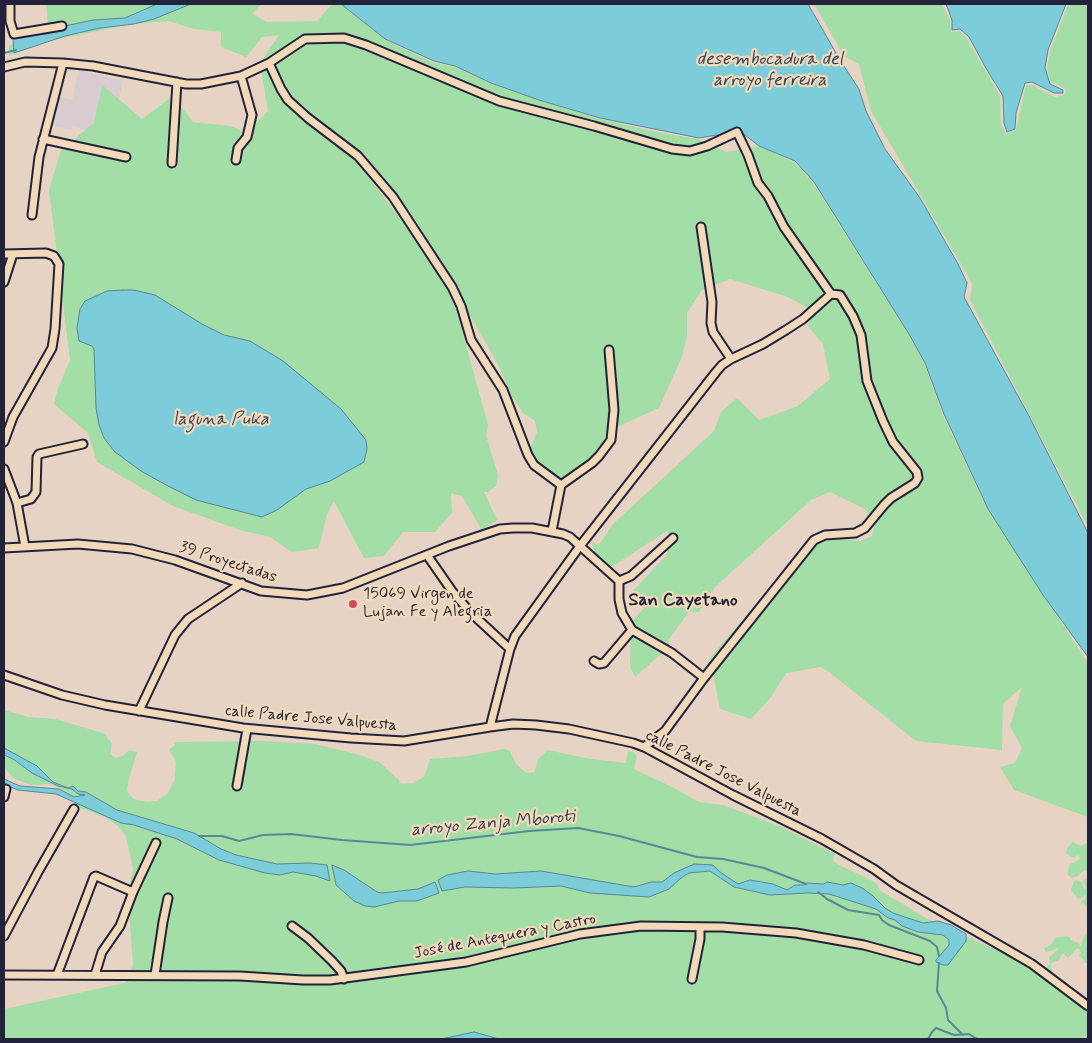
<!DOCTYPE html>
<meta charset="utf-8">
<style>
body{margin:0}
#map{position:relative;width:1092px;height:1043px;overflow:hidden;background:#e6d3c4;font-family:Mynerve,sans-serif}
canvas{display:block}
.frame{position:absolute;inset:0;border:5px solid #22223b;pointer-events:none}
</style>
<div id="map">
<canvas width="1092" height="1043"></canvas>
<div class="frame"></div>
</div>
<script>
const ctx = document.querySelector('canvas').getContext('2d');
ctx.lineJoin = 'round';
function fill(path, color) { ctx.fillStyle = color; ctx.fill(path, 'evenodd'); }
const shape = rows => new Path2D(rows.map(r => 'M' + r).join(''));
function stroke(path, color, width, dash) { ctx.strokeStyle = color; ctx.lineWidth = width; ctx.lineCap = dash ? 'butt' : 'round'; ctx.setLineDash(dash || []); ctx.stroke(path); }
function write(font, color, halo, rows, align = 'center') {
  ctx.font = font + ' Mynerve,sans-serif'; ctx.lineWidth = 4.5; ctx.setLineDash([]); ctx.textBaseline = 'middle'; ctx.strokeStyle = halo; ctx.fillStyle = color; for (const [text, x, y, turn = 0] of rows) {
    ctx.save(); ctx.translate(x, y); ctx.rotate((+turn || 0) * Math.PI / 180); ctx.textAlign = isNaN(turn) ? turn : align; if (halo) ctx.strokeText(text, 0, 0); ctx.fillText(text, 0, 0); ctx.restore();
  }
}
fill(shape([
 [79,70,123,81,114,120,86,130,73,125,71,130,49,124,56,96,72,100]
]), '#d8ccd1');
fill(shape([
 [46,4,262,4,252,13,266,22,317,21,332,4,341,4,385,40,434,63,454,67,490,83,538,100,600,119,656,132,698,139,727,152,759,146,794,162,813,183,908,333,924,363,943,415,987,509,1088,663,1088,817,1014,790,1000,767,1015,763,1022,748,1010,726,1022,687,1003,704,1002,750,916,741,829,672,820,667,786,673,771,697,751,719,720,709,710,658,786,569,806,540,836,537,860,541,872,536,875,524,865,509,830,492,811,500,715,587,699,612,689,612,669,639,669,647,635,677,630,667,631,622,644,608,630,594,667,555,668,530,610,568,595,556,592,542,599,545,612,525,714,431,721,412,737,398,759,420,798,406,830,379,823,344,808,326,813,311,788,297,730,279,702,290,687,313,687,337,681,359,659,408,617,427,601,444,583,470,558,483,542,477,526,458,537,432,535,421,524,414,512,397,499,366,415,219,364,153,359,165,402,221,451,291,488,425,486,436,498,475,496,486,488,492,484,492,497,520,482,530,462,496,451,493,452,513,435,532,403,532,384,556,364,558,334,501,327,514,319,548,292,552,270,537,240,530,173,506,97,462,88,433,54,404,57,391,70,360,49,190,61,150,94,123,102,85,142,119,173,96,193,122,231,126,246,133,268,111,260,63,279,35,262,37,246,57,221,47,221,32,194,29,169,21,131,24,49,41,9,56,9,46,48,24],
 [814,4,942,4,950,20,951,32,960,31,967,39,1000,96,1001,124,1006,134,1016,130,1026,85,1032,85,1055,97,1064,95,1066,89,1051,82,1047,69,1050,52,1068,4,1088,4,1088,527,970,300,972,283,871,111,859,64,844,56],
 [4,710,28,717,55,719,106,734,107,738,112,743,110,754,116,758,124,755,129,750,137,752,129,778,127,790,133,799,147,802,157,801,168,793,175,779,176,762,169,750,175,745,174,742,263,741,315,744,360,755,379,762,400,781,399,783,403,784,413,783,424,777,430,759,468,756,504,749,510,751,516,764,526,773,535,772,538,759,548,750,585,758,626,763,628,751,634,752,637,757,634,769,672,787,699,802,723,805,779,826,835,854,833,861,839,865,869,879,877,884,879,890,926,918,1036,968,1046,970,1047,967,1050,964,1049,957,1057,951,1058,948,1046,952,1044,948,1051,945,1055,938,1067,936,1070,937,1070,940,1078,943,1081,946,1085,934,1088,933,1088,963,1084,963,1084,960,1079,956,1081,953,1079,949,1076,949,1068,958,1063,953,1059,960,1051,963,1052,972,1055,976,1047,977,1088,1010,1088,1039,4,1039,4,1009,125,983,133,965,128,896,133,869,126,836,118,826,105,817,78,807,61,788,49,784,31,785,13,778,4,767],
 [1072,842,1081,846,1088,842,1088,872,1084,870,1078,876,1072,878,1067,874,1070,864,1079,860,1080,858,1078,855,1073,858,1066,853,1067,849],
 [1088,878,1088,908,1083,903,1081,904,1081,901,1085,899,1086,895,1078,899,1071,890,1074,881,1076,880,1082,883,1083,888,1086,889,1086,887,1083,882,1085,879]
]), '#a2dea5');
const water = shape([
 [157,4,191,4,154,19,134,24,100,28,65,36,14,53,13,37,93,20,125,18,157,4],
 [341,4,808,4,840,60,859,89,866,111,885,149,920,198,958,264,967,283,964,297,1029,416,1088,533,1088,657,1043,595,988,509,944,414,925,363,909,334,814,182,795,161,759,146,740,131,699,138,600,118,539,100,491,83,455,66,434,61,385,39,341,4],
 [946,4,1066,4,1048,50,1045,68,1050,84,1063,90,1063,93,1054,93,1032,82,1025,83,1016,113,1015,129,1007,132,1004,123,1003,96,987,70,969,37,960,29,952,30,952,20,946,4],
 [123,290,134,290,155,295,202,324,224,335,250,341,283,361,341,409,366,440,367,449,364,462,330,481,306,489,277,510,262,517,196,500,168,486,141,471,115,452,104,438,99,425,96,408,94,349,92,346,79,341,77,328,80,309,85,301,107,291,123,290],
 [4,748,37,766,53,782,68,788,73,786,78,791,86,792,117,810,194,833,221,849,236,855,277,864,310,863,327,865,330,881,316,876,293,872,280,875,265,873,219,860,177,839,134,825,121,823,56,794,18,790,4,784,4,779,20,786,59,789,74,797,85,795,78,794,72,789,58,786,32,773,13,759,4,755,4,748],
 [694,864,713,865,720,872,738,884,750,880,773,884,787,890,795,885,803,885,807,883,823,884,827,882,843,885,851,883,862,888,872,895,885,908,893,913,923,923,938,921,951,925,966,934,966,941,948,965,943,965,936,962,936,960,949,945,949,940,943,935,918,932,902,926,895,920,888,918,876,909,829,894,807,893,770,895,734,887,710,871,689,873,681,878,669,889,649,897,590,893,561,886,514,888,465,887,442,891,438,880,447,875,468,871,495,874,541,871,634,887,651,882,662,882,674,873,694,864],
 [332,865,344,870,377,892,382,893,418,889,435,882,439,893,417,901,399,901,374,907,365,906,354,901,336,885,332,865],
 [474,1032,499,1039,439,1039,441,1039,474,1032]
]);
fill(water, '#7cccd9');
stroke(water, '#58889a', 1);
stroke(shape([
 [4,53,16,50],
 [199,836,222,836,239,841,263,835,291,834,342,840,410,845,529,831,578,828,619,836,697,857,723,859,764,868,806,884],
 [818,892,827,899,848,910,879,915,882,920,889,925,930,941,937,947,939,956],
 [939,963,937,991,946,1008,948,1020,963,1035],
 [928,1039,932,1032,936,1028,954,1035,969,1034,977,1039]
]), '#58889a', 2);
const minor = shape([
 [10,4,10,21,14,34,62,26],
 [269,63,281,89,288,100,308,118,358,156,393,197,452,287,461,306,471,340,503,390,528,455,534,465,561,485,552,531],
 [4,67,25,62,63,63,93,66,186,84,201,84,241,76,252,115,247,137,238,148,236,160],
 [241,76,269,63,305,39,344,38,366,45,499,101,594,126,672,149,690,151,707,146,737,132,748,155,758,183,768,196,784,227,831,294],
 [43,139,126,157],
 [172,163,177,82],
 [32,215,39,157,63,63],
 [701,227,712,302,711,323,713,332,731,359],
 [4,254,46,253,54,256,59,264,55,329,52,348,13,417,4,442],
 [4,282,13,254],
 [4,469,17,503,25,547],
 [561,485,592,463,599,456,611,440,614,410,609,350],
 [17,503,31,499,36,492,37,457,39,454,83,444],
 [4,548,78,544,132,549,175,560,261,591,307,595,343,588,449,546,500,529,513,528,532,528,563,534,570,537,619,581,631,576,673,538],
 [427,555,452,591,470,612,510,649],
 [619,581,619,599,622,613,632,630,672,653,704,678],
 [594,661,599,664,604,663,632,630],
 [4,675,62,695,105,705,243,728,351,738,404,741,490,727,513,724,536,725,569,729,633,743,644,747,733,795,822,839,874,869,896,885,1032,964,1088,1006],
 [139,711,175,635,188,619,242,583],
 [490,727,510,649,515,636,580,546,716,372,722,365,731,359,763,344,786,330,803,319,831,294,840,295,853,316,861,335,867,381,883,421,893,442,917,472,918,478,915,483,891,498,884,505,865,528,855,533,825,535,814,540,704,678,665,731,644,747],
 [237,786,247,729],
 [4,797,6,789],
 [292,926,308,938,332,961,341,971,344,979],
 [4,936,38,872,74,809],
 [4,975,240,976,303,980,330,980,466,962,580,934,641,926,722,927,796,933,864,945,919,960],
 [57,975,94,877,96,876,133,892],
 [95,975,102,952,120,926,133,892,156,843],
 [155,975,163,922,168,898],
 [692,979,700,939,700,927]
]);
stroke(minor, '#22223b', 11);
stroke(minor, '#f1d9b9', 7);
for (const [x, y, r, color] of [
 [353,604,5,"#d1495b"]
]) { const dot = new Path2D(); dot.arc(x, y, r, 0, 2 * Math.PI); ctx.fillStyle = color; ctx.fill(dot); stroke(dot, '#f1d9b9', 2); }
write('16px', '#22223b', '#f1d9b9', [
 ["39 Proyectadas",228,563,18],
 ["calle Padre Jose Valpuesta",311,719,5],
 ["calle Padre Jose Valpuesta",723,774,27],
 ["José de Antequera y Castro",505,937,-11]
]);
write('16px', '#22223b', '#f1d9b9', [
 ["15069 Virgen de",363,595],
 ["Lujan Fe y Alegria",363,613]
], 'left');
write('italic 18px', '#34445b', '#f1d9b9', [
 ["desembocadura del",770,60],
 ["arroyo ferreira",770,81],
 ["laguna Puka",221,420],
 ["arroyo Zanja Mboroti",493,824,-5]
]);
write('bold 18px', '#22223b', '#f1d9b9', [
 ["San Cayetano",683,601]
]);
</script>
